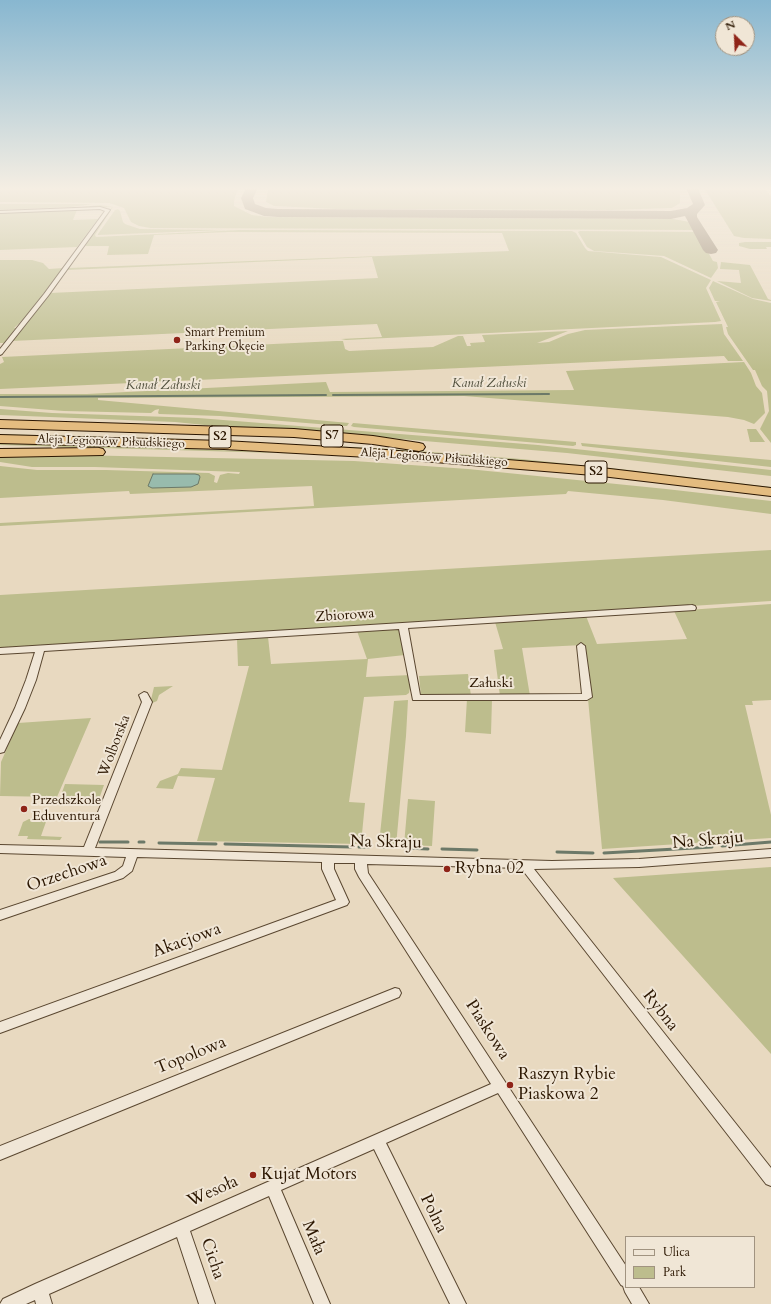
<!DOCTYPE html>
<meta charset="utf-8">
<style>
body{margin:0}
#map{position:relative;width:771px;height:1304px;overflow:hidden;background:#e8d9c0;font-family:Cardo,serif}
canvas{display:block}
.legend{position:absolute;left:625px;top:1236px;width:130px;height:52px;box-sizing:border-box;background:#f0e6d6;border:1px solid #a19380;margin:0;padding:5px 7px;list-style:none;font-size:12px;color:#2b1600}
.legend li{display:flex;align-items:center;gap:8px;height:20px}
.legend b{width:20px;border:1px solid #a19380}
.north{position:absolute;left:715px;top:16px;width:40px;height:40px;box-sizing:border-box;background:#f0e6d6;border:1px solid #a19380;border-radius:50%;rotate:336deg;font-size:11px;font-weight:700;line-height:16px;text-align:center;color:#2b1600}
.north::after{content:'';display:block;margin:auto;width:14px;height:18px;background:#8f2418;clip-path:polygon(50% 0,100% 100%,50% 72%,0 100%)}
</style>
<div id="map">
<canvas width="771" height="1304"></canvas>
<ul class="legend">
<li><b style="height:5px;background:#f0e6d6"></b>Ulica</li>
<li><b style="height:11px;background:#bdbd8d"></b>Park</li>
</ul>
<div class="north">N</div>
</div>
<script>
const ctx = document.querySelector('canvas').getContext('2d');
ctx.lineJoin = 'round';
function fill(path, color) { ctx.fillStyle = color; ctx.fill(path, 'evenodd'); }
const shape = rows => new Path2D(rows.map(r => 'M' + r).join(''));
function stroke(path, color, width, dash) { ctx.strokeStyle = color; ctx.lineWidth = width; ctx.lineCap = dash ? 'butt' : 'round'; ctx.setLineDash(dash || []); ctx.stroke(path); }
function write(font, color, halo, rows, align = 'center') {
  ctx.font = font + ' Cardo,serif'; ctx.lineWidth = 4; ctx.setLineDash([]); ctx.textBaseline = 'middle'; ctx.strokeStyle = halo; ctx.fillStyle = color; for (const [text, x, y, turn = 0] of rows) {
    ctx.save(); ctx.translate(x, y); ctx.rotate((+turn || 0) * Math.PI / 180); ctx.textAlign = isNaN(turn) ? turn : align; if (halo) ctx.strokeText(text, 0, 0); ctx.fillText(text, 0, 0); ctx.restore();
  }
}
fill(shape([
 [0,188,238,188,234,201,234,206,252,215,269,217,673,219,690,222,696,230,150,228,139,226,131,222,124,208,109,203,0,202],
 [268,188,678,188,680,192,680,203,672,208,611,210,335,209,274,206,266,202],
 [704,188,764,188,771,196,771,239,744,238,734,236],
 [0,204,94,204,72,207,0,210],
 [100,205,113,207,95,235,96,237,239,230,572,231,576,233,585,248,588,251,661,257,711,280,706,288,721,321,715,322,346,340,341,339,382,337,377,324,12,341,50,293,378,278,372,257,66,270,68,268,509,251,502,233,229,232,154,235,148,254,107,255,109,246,85,246,112,207,0,211,72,208],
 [118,209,120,211,123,222,125,224,140,229,226,230,98,235,98,234,115,210],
 [77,210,73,220,98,219,77,247,0,250,0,213],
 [580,231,697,232,713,261,717,262,718,268,711,278,664,256,594,251,587,247,578,232],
 [745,242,771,242,771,247,766,247,767,249,750,249,739,246,739,243],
 [0,260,32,260,43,263,49,269,63,268,24,319,14,328,17,328,4,343,0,343],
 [721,262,750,265,768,299,771,300,771,301,752,298,717,281,741,283,739,270,720,269],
 [713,281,753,299,771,303,771,443,760,429,769,411,767,391,762,386,755,370,753,370,728,334,726,327,728,327,716,302,720,301,715,301,709,288],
 [722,324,724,334,743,361,728,361,724,356,0,389,0,364,4,362,2,357,336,341,343,341,345,349,349,351,433,347,458,336,463,336,467,346,471,346,470,343,485,342,482,335,568,331,537,343,549,342,568,334,585,330],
 [744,362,751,373,756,386,762,393,765,413,754,424,744,420,728,417,464,396,98,398,98,400,349,423,347,426,343,426,220,416,159,414,158,413,159,409,155,410,151,413,64,411,0,406,0,394,87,394,326,382,330,392,574,390,566,371],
 [0,409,52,413,198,418,538,445,771,470,771,476,567,453,317,432,224,427,175,422,0,415],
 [353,423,576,442,576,445,573,446,354,427,351,426],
 [747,429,756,429,765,442,750,442],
 [0,434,181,439,393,449,521,459,629,470,771,487,771,489,583,467,0,436],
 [0,443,125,446,310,454,0,445],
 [581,443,771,460,771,467,582,446],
 [73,455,354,461,468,469,666,489,771,501,771,514,663,500,568,491,566,494,0,526,0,523,314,506,312,486,130,494,129,491,0,498,0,466,37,470,106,470,209,473,215,476,214,482,217,483,220,475,228,473,239,474,240,472,95,467,32,467,0,462,0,457],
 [771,550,771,601,0,649,0,595],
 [771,604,771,700,752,701,753,705,745,705,771,815,771,838,602,849,583,645,522,648,530,696,500,696,494,650,503,649,495,622,586,616,597,644,687,639,674,611],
 [399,628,405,655,368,659,366,677,411,675,411,682,409,693,406,695,364,697,349,802,365,803,361,844,197,841,215,778,178,776,173,789,156,788,160,781,178,774,181,768,222,770,249,666,238,666,237,639,268,637,271,664,367,659,357,631],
 [468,674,471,696,421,696,419,676],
 [173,686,159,695,157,701,150,704,154,687],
 [467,699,492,699,491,734,465,732],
 [408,700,406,736,396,846,379,844,394,701],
 [91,718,57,797,0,796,1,762,18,723],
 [65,784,104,785,99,799,60,798],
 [408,799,435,801,432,846,404,845],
 [29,819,47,819,41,836,62,837,60,840,27,839,28,836,18,836,23,822],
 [771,867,771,1054,613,878]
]), '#bdbd8d');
const water = shape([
 [153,474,195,474,199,475,200,477,198,484,191,487,152,488,148,486,153,474]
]);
fill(water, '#98bbad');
stroke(water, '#6c7968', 1);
stroke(shape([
 [333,395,549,394],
 [0,397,326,395]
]), '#6c7968', 2);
stroke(shape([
 [100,842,128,842],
 [139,842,144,842],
 [159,843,216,844],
 [225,844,351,847],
 [722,846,771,842],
 [359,847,369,847],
 [384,847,395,847],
 [406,848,428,849],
 [442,849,477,850],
 [557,852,593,853],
 [604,853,712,847]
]), '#6c7968', 3);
fill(shape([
 [246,188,258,188,253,198,255,204,266,208,278,209,671,211,687,208,693,204,686,188,698,188,705,205,697,214,697,217,718,250,716,253,711,254,706,253,703,250,685,216,671,219,278,217,264,216,245,209,241,198,246,188]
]), '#8a7860');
const minor = shape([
 [100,207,110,210,48,296,2,354,0,355,0,349,44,294,105,211,100,209,0,213,0,211,100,207],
 [692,605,695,606,696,608,695,610,408,628,420,695,582,694,577,646,581,643,585,646,592,697,587,700,413,700,399,629,44,651,36,680,25,708,5,750,4,752,0,753,0,740,15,708,26,680,35,652,0,654,0,648,692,605],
 [144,692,147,693,152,702,95,848,552,861,639,859,771,849,771,857,639,867,534,869,771,1168,771,1186,766,1184,521,868,367,864,368,873,626,1266,626,1287,639,1287,649,1304,632,1304,625,1292,623,1286,621,1285,498,1093,386,1143,466,1304,450,1304,374,1149,281,1190,330,1304,314,1304,269,1196,190,1231,215,1304,199,1304,177,1237,49,1294,52,1304,36,1304,35,1300,26,1304,0,1304,3,1299,35,1284,491,1084,359,877,355,869,355,863,334,863,334,869,349,902,347,905,0,1033,0,1022,336,900,322,869,322,862,137,857,132,871,123,878,0,920,0,910,115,872,123,866,126,857,0,853,0,845,84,847,142,702,139,695,144,692],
 [395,988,399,989,401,993,399,997,0,1160,0,1146,395,988]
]);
const motorway = shape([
 [0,420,294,429,373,436,419,443,423,444,425,447,423,450,419,451,373,444,294,437,0,428,0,420],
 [0,435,224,441,386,450,593,467,771,488,771,496,593,475,386,458,224,449,0,443,0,435],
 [99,448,103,449,105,452,103,455,0,457,0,449,99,448]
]);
stroke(minor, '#5a4730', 2);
stroke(motorway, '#2b1600', 2);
fill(minor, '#f0e6d6');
fill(motorway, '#e4bc80');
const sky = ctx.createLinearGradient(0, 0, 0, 370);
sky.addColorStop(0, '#88b7d0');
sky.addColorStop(0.51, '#f5eee3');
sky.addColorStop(1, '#f5eee300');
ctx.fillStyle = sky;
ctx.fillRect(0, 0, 771, 370);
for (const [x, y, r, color] of [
 [177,340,4,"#8f2418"],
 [24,809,4,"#8f2418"],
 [447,869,4,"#8f2418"],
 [510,1085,4,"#8f2418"],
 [253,1175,4,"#8f2418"]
]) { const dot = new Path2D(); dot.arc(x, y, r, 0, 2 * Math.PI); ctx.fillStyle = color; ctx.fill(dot); stroke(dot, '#f0e6d6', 1.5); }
write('12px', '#2b1600', '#f0e6d6', [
 ["Smart Premium",185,333],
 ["Parking Okęcie",185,347]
], 'left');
write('12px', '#2b1600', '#f0e6d6', [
 ["Aleja Legionów Piłsudskiego",111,442,2],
 ["Aleja Legionów Piłsudskiego",434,458,4]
]);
write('italic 13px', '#51503d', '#f0e6d6', [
 ["Kanał Załuski",489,384],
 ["Kanał Załuski",163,386]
]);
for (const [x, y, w] of [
 [332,436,22],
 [220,437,22],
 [596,472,22]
]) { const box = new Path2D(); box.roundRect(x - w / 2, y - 11, w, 22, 3); ctx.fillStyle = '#f0e6d6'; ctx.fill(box); stroke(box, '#2b1600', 1); }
write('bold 13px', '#2b1600', null, [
 ["S7",332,436],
 ["S2",220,437],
 ["S2",596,472]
]);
write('14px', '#2b1600', '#f0e6d6', [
 ["Zbiorowa",345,616,-4],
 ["Załuski",491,684],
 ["Wolborska",115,746,-69]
]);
write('14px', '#2b1600', '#f0e6d6', [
 ["Przedszkole",32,801],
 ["Eduventura",32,817]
], 'left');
write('17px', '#2b1600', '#f0e6d6', [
 ["Na Skraju",708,841,-5],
 ["Na Skraju",386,843,1],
 ["Orzechowa",67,874,-19],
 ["Akacjowa",187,941,-20],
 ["Rybna",660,1011,52],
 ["Piaskowa",487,1030,57],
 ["Topolowa",191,1056,-22],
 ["Wesoła",213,1192,-24],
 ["Polna",433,1214,64],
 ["Mała",313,1238,67],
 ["Cicha",212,1259,71]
]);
write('17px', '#2b1600', '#f0e6d6', [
 ["Rybna 02",455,869],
 ["Raszyn Rybie",518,1075],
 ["Piaskowa 2",518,1095],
 ["Kujat Motors",261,1175]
], 'left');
</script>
